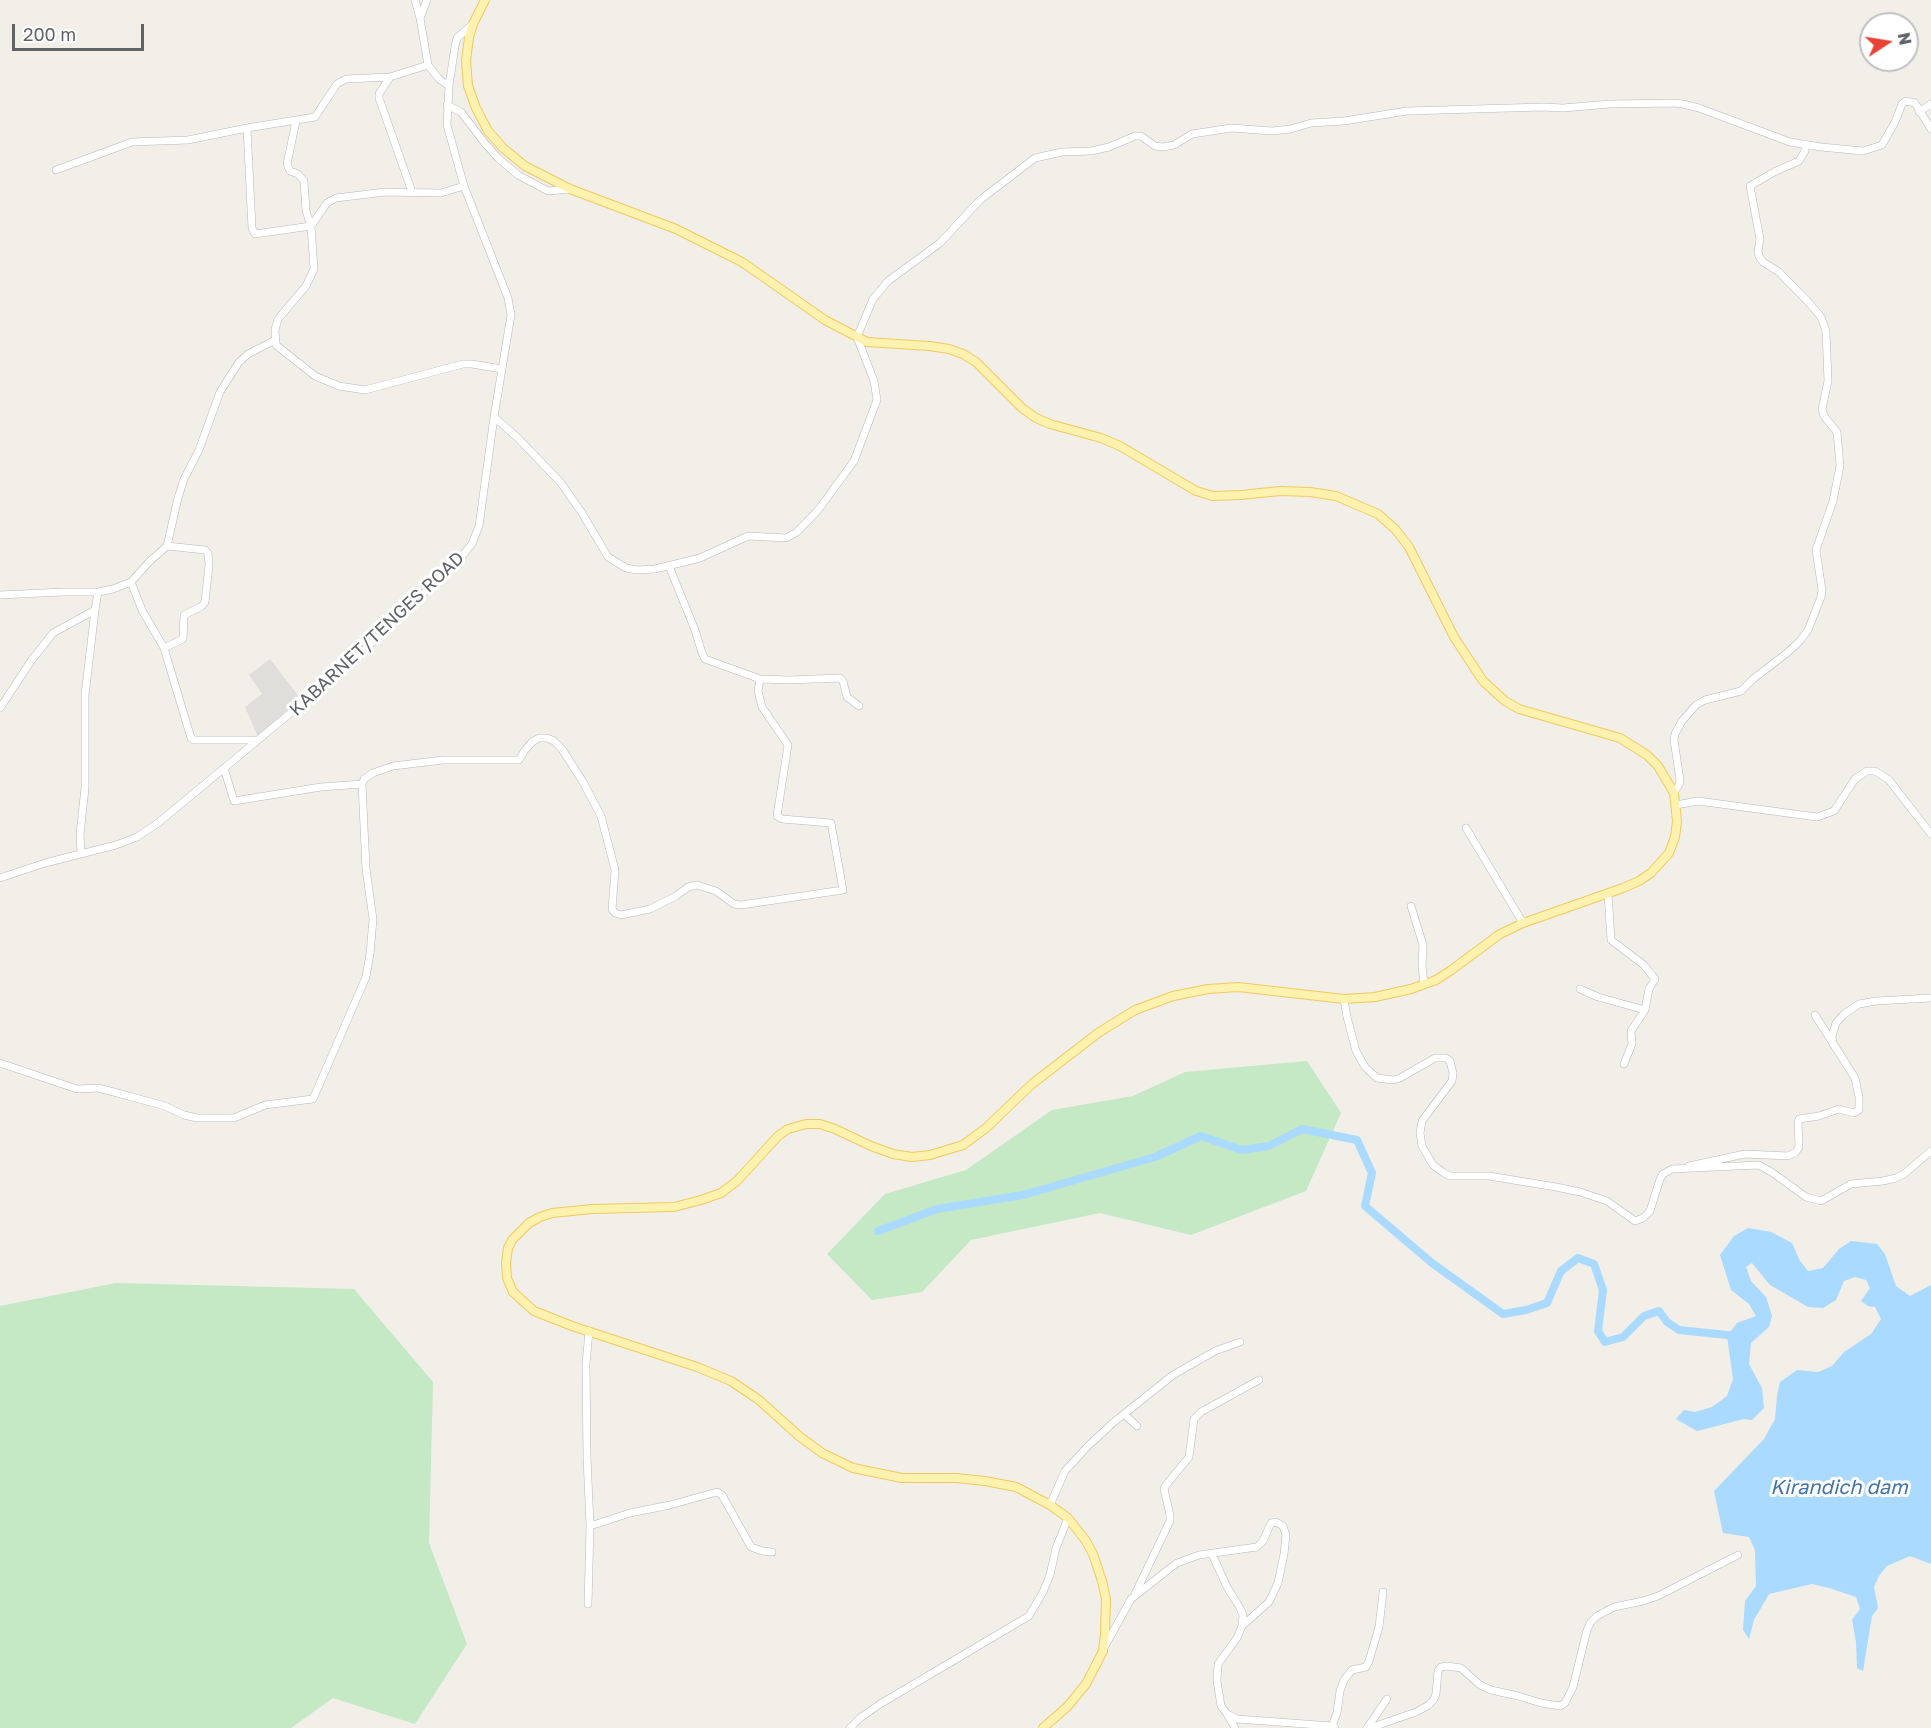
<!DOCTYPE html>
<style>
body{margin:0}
#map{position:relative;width:1931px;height:1728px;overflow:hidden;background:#f1efe8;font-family:"Golos Text",sans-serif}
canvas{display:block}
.north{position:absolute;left:1859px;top:12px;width:60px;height:60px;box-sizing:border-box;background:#fff;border:2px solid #bfc1c3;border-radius:50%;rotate:78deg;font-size:16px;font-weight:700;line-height:24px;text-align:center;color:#5f6368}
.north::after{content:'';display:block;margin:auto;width:21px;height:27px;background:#ea4335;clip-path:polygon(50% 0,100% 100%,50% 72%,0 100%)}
.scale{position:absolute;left:12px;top:24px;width:132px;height:27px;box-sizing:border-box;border:3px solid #5f6368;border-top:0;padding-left:8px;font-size:18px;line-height:21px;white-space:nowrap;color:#5f6368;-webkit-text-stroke:4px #fff;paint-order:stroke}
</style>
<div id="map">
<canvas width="1931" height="1728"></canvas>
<div class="north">N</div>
<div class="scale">200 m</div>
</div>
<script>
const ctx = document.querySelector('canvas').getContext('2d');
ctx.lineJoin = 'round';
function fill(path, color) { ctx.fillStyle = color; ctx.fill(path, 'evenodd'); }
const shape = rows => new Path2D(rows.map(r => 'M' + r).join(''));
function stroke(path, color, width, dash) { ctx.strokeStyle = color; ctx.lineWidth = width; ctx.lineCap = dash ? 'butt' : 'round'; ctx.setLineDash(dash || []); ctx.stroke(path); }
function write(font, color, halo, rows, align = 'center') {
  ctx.font = font + ' "Golos Text",sans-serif'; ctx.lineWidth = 6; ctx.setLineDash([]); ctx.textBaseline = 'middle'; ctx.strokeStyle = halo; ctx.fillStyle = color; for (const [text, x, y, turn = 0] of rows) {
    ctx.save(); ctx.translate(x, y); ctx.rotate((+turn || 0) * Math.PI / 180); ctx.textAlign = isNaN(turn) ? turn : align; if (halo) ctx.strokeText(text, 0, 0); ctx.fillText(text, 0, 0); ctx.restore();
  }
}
fill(shape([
 [270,659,300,698,258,737,245,707,262,694,249,675]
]), '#e0deda');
fill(shape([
 [1307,1061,1341,1113,1306,1191,1191,1235,1100,1213,971,1240,922,1292,872,1300,827,1254,885,1194,966,1170,1052,1110,1133,1096,1185,1072],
 [116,1283,354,1289,433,1382,429,1543,467,1644,415,1724,333,1698,291,1728,0,1728,0,1306]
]), '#c5e8c5');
fill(shape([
 [1748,1228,1771,1232,1792,1243,1800,1261,1808,1271,1823,1268,1839,1249,1851,1241,1877,1244,1885,1254,1896,1286,1910,1296,1931,1285,1931,1564,1910,1556,1887,1566,1879,1576,1874,1587,1878,1608,1872,1616,1863,1671,1857,1668,1856,1642,1852,1620,1860,1609,1856,1597,1829,1588,1812,1584,1769,1594,1754,1620,1749,1639,1743,1630,1745,1601,1756,1586,1755,1550,1749,1537,1723,1533,1714,1491,1764,1439,1775,1419,1777,1396,1780,1382,1797,1370,1818,1372,1832,1366,1844,1352,1871,1334,1881,1319,1875,1307,1868,1306,1861,1301,1870,1288,1866,1280,1855,1277,1844,1281,1836,1300,1823,1308,1808,1307,1770,1285,1752,1263,1746,1267,1751,1281,1766,1297,1772,1316,1769,1327,1751,1343,1749,1364,1762,1388,1764,1408,1752,1420,1744,1419,1697,1431,1676,1419,1684,1410,1695,1412,1712,1407,1727,1396,1733,1379,1727,1336,1737,1323,1756,1316,1749,1304,1731,1290,1720,1255,1734,1236]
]), '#aadaff');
stroke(shape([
 [878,1231,937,1209,1023,1195,1155,1157,1201,1136,1242,1150,1269,1146,1302,1129,1357,1140,1372,1173,1365,1206,1432,1263,1503,1314,1526,1310,1547,1303,1561,1271,1578,1258,1594,1264,1603,1290,1598,1331,1605,1342,1623,1337,1644,1316,1659,1311,1667,1322,1679,1330,1737,1336]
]), '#aadaff', 8);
const minor = shape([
 [415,0,420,18,428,65,439,79,449,86],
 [420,18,427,0],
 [390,77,379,94,379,98,412,192],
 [447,105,461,112,483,141,498,158,518,175,548,191,570,189],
 [1919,112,1931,104],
 [296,121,287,164,290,171,298,174,304,181,306,211,311,226,314,269,306,286,278,319,275,330,276,345,315,376,339,386,365,390,463,364,472,364,502,369],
 [247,128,315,117,337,84,346,79,390,77,428,65],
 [56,170,132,142,188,140,247,128,252,228,255,234,311,226,327,203,336,198,385,192,441,193,464,186],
 [494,417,518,438,561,483,582,513,608,557,626,568,637,570,655,569,700,558,748,536,786,538,797,532,819,509,854,461,877,400,874,381,857,337,873,299,888,281,940,243,980,200,1035,158,1062,152,1091,151,1109,147,1135,136,1141,136,1155,146,1163,147,1174,145,1192,134,1199,133,1231,128,1272,131,1291,129,1311,123,1344,121,1407,111,1543,107,1563,108,1610,104,1675,103,1683,104,1699,108,1790,142,1821,147,1863,151,1882,145,1895,122,1902,104,1906,101,1915,103,1931,129],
 [669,566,695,630,702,653,705,659,760,679,789,680,840,678,843,681,847,697,859,706],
 [131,582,142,610,164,648,191,738,194,740,257,740],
 [0,595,63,592,98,592],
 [164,648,183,639,184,615,202,606,205,602,209,565,208,553,205,550,167,546],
 [0,708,31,661,53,633,95,610,98,592,113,589,131,582,150,561,167,546,178,498,184,479,199,450,220,392,239,362,248,354,275,340],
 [224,768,234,801,321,787,362,784],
 [1674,793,1679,785,1680,780,1674,740,1675,734,1682,721,1696,705,1705,700,1741,691,1753,679,1787,653,1800,641,1808,630,1821,597,1822,590,1816,550,1833,501,1840,466,1837,432,1824,416,1822,409,1828,381,1826,331,1821,317,1811,305,1779,272,1763,262,1759,256,1758,251,1760,239,1750,186,1774,172,1799,161,1805,151,1805,144],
 [1676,805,1698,801,1817,817,1834,811,1855,779,1867,771,1875,771,1889,780,1931,834],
 [1466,828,1523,923],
 [81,854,80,834,85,788,85,695,95,610],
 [0,878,45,863,116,845,137,837,158,823,323,686,374,641,462,556,472,544,479,526,494,417,511,315,508,298,464,186,447,125,449,86,455,46,457,38,473,24],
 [1608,893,1611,940,1644,965,1655,979,1649,989,1645,1010,1631,1031,1632,1044,1624,1064],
 [1411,906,1423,945,1422,966,1424,984],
 [1580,989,1598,997,1645,1010],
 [1344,999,1347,1017,1356,1051,1365,1067,1377,1078,1393,1080,1400,1078,1435,1058,1446,1058,1450,1061,1453,1073,1452,1081,1422,1121,1420,1133,1422,1146,1433,1165,1444,1173,1450,1176,1489,1176,1556,1187,1580,1192,1607,1201,1635,1221,1643,1218,1650,1211,1660,1179,1663,1174,1672,1169,1759,1165,1773,1173,1806,1197,1821,1201,1851,1184,1883,1181,1896,1178,1904,1174,1931,1151],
 [1833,1044,1832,1036,1836,1023,1843,1015,1859,1004,1876,1001,1931,998],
 [0,1063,77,1089,98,1088,110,1091,165,1106,184,1115,197,1118,234,1118,265,1105,313,1099,366,977,370,954,373,919,366,869,362,784,364,779,373,773,393,766,443,760,519,760,525,750,532,742,539,738,547,738,554,741,562,749,583,782,601,816,615,870,612,909,615,913,621,915,650,909,676,896,688,887,697,885,716,891,734,904,741,905,843,890,831,823,782,819,777,816,788,745,762,707,758,691,760,679],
 [1689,1166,1745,1154,1788,1156,1796,1152,1799,1147,1798,1122,1799,1119,1819,1116,1839,1109,1854,1113,1859,1110,1859,1097,1855,1078,1815,1015],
 [1124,1414,1137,1426],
 [1050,1505,1065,1471,1088,1446,1114,1422,1173,1375,1215,1351,1240,1342],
 [590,1526,630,1513,670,1505,717,1492,722,1495,751,1547,762,1551,772,1552],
 [1212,1554,1227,1587,1240,1608,1243,1615,1242,1625],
 [1135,1594,1170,1521,1170,1515,1164,1489,1166,1485,1189,1457,1194,1419,1201,1412,1259,1380],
 [588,1604,590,1526,587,1457,586,1364,589,1331],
 [1105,1646,1131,1599,1169,1569,1177,1563,1199,1555,1257,1547,1263,1541,1271,1523,1276,1522,1283,1526,1286,1535,1284,1554,1278,1583,1269,1602,1242,1626,1237,1638,1218,1664,1217,1681,1221,1706,1227,1714,1237,1719,1332,1726,1335,1728],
 [1227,1714,1235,1728],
 [1332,1726,1337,1713,1340,1691,1344,1680,1352,1670,1366,1667,1369,1661,1379,1627,1383,1592],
 [850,1728,860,1718,880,1704,1029,1616,1043,1592,1050,1575,1056,1548,1068,1518],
 [1367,1728,1387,1699],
 [1370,1728,1416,1712,1429,1705,1434,1699,1436,1694,1438,1671,1441,1667,1447,1666,1461,1668,1480,1685,1491,1690,1518,1696,1541,1703,1560,1706,1565,1703,1573,1687,1587,1630,1591,1622,1597,1616,1614,1607,1643,1601,1658,1596,1738,1555]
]);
const major = shape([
 [485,0,473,24,469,37,466,61,468,86,476,108,488,131,503,148,525,166,570,189,676,229,742,262,825,320,867,342,929,346,949,349,963,354,976,362,1022,408,1036,418,1050,424,1101,438,1120,446,1196,491,1213,496,1241,495,1280,491,1310,492,1336,496,1378,514,1395,529,1409,547,1454,637,1483,681,1505,701,1519,709,1620,738,1647,755,1658,766,1674,793,1677,821,1675,837,1669,853,1651,873,1639,881,1623,888,1523,923,1500,934,1450,971,1436,980,1411,989,1375,997,1344,999,1238,987,1208,989,1173,996,1135,1010,1098,1033,1032,1084,986,1128,963,1145,930,1155,912,1157,893,1154,871,1146,835,1129,820,1124,806,1124,788,1129,778,1136,737,1181,721,1193,701,1200,674,1207,592,1209,552,1213,540,1217,529,1223,512,1240,508,1248,506,1263,507,1278,513,1292,534,1311,572,1326,697,1367,731,1381,759,1400,799,1436,822,1453,853,1468,902,1478,956,1478,985,1481,1016,1487,1050,1505,1068,1518,1086,1541,1093,1554,1102,1581,1106,1599,1105,1633,1103,1651,1086,1684,1067,1707,1043,1728]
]);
stroke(minor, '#b5b8bc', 8);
stroke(major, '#f2c960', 10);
stroke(minor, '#fff', 7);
stroke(major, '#fff2af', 8);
write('18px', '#5f6368', '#fff', [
 ["KABARNET/TENGES ROAD",377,634,-43]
]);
write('italic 20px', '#4174aa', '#fff', [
 ["Kirandich dam",1839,1488]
]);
</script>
